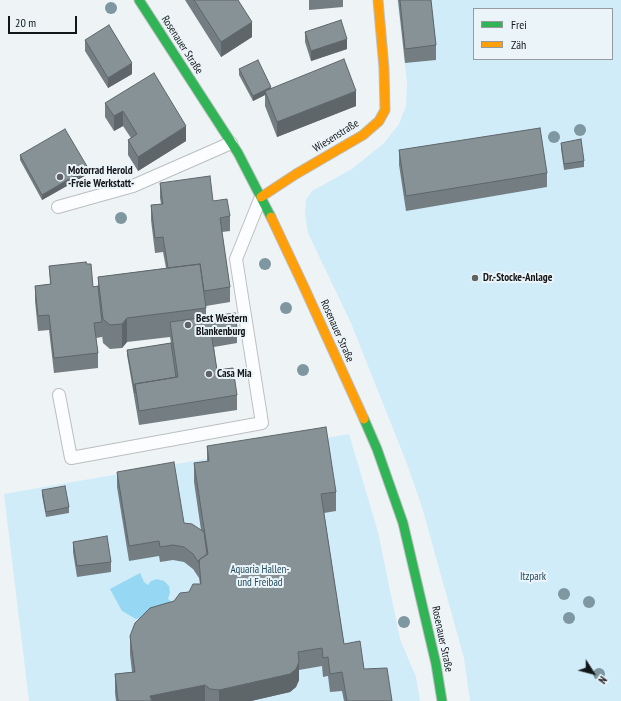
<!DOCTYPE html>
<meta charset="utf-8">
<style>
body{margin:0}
#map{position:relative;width:621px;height:701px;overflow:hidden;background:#eef3f5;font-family:"PT Sans Narrow",sans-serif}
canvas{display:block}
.legend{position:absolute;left:473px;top:8px;width:140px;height:52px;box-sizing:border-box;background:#ebf4f8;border:1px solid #959b9e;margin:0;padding:5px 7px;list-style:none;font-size:12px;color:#131618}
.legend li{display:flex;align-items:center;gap:8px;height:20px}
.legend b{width:20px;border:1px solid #959b9e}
.north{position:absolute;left:573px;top:653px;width:40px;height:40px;-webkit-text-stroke:3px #ebf4f8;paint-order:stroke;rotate:126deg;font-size:11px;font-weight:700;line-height:16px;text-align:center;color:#131618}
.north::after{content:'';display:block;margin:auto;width:14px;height:18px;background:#131618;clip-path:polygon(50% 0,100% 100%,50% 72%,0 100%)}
.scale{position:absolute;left:8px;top:16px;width:69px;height:18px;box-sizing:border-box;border:2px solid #131618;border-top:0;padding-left:5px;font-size:12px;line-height:14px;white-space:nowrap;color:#131618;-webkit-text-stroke:3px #ebf4f8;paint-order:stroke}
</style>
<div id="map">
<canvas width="621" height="701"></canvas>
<ul class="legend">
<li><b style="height:5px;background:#30b455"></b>Frei</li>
<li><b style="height:5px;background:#ff9f0a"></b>Zäh</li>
</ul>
<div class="north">N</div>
<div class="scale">20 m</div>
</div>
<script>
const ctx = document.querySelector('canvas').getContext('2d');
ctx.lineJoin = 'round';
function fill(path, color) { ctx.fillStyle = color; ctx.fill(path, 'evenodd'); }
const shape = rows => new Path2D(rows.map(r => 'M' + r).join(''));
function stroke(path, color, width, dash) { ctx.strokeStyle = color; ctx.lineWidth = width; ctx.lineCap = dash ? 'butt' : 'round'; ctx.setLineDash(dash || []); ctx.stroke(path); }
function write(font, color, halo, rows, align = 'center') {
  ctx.font = font + ' "PT Sans Narrow",sans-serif'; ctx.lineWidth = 4; ctx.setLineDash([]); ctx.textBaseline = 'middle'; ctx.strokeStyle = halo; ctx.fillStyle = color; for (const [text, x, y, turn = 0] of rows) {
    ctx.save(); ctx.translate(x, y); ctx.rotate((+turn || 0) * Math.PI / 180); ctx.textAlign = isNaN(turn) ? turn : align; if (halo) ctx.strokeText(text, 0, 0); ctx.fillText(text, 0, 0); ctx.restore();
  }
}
fill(shape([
 [397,0,621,0,621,701,470,701,464,658,422,507,407,464,351,323,308,233,305,213,306,200,312,191,352,169,384,143,399,124,406,106,407,82],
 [474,9,612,9,612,59,474,59],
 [349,434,378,532,400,639,416,677,420,701,29,701,4,494]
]), '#d0ecf9');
fill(shape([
 [140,573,144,582,148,585,151,581,157,579,164,581,169,586,170,592,168,599,173,603,153,615,136,619,122,611,110,589]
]), '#96d7f4');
const lane = shape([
 [58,207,133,186,231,143],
 [59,395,71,458,262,423,236,259,261,197]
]);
const fast = shape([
 [139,0,238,153,271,217],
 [364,419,377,449,403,523,436,664,442,701]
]);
const slow = shape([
 [261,197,296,174,363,135,379,121,385,110,384,68,378,0],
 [271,217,304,287,364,419]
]);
stroke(lane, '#bbbfc0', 14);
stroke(fast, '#bbbfc0', 11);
stroke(slow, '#bbbfc0', 11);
stroke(lane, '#fcfdfe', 12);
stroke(fast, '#30b455', 9);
stroke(slow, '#ff9f0a', 9);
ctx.fillStyle = '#7e97a1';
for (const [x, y] of [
 [111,8],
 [580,130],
 [554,137],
 [121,218],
 [265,264],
 [286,308],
 [303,370],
 [564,594],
 [589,602],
 [569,618],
 [404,622],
 [599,674]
]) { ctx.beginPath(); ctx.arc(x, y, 6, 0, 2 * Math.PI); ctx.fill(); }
fill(shape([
 [185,0,238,0,252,37,221,57],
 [309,0,343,0,343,7,309,10],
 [398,0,431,0,436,45,436,60,405,63],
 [305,32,347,49,311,61,305,42],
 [85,40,132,74,108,88,85,51],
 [239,69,271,88,356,106,277,137,265,106,265,95,253,101,239,75],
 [105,103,186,141,138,171,128,155,128,140,131,138,123,126,114,131,105,117],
 [561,143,584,161,584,167,564,170,561,148],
 [399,150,547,173,547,187,406,211,399,165],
 [20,155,88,174,42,200,20,160],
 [160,183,213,201,230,216,230,231,222,232,230,287,230,302,206,306,206,317,237,328,237,343,214,347,217,370,237,395,237,410,139,425,127,355,127,350,171,343,170,337,127,342,122,348,110,349,103,343,102,335,102,337,96,338,98,353,98,368,54,373,49,330,38,331,35,301,35,286,50,284,49,266,87,264,93,287,98,286,98,277,166,268,163,252,155,253,151,220,151,205,161,204,160,198],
 [207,446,336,492,336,511,324,513,344,644,364,669,392,701,344,701,342,691,330,692,328,676,323,677,322,666,299,670,299,680,296,687,290,692,251,701,116,701,115,693,115,674,132,672,130,654,130,636,174,601,189,592,200,584,199,578,193,569,184,562,173,560,160,562,159,556,129,561,117,487,117,472,184,523,201,530,194,482,194,463,207,461],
 [42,490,69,507,69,513,46,517,42,495],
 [73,542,111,562,111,572,77,577,73,552]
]), '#747e82');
fill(shape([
 [252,22,252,37,221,57,221,42],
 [347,39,347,49,311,61,311,51],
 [132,63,132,74,108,88,108,78],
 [271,87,271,92,265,91,265,95,253,101,253,96],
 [356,91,356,106,277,137,277,122],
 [123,111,123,126,114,131,114,116],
 [186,126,186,141,138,171,138,157],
 [88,168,88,174,42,200,42,195],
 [127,318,127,342,122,348,122,324],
 [299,662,299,680,296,687,290,692,251,701,219,701,219,690],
 [205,685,205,701,150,701,150,696]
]), '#5e666a');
const building = shape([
 [194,0,238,0,252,22,221,42,194,0],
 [400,0,431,0,436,45,405,49,400,0],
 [341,20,347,39,311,51,305,32,341,20],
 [109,25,132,63,108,78,85,40,109,25],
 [344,59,356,91,277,122,265,91,344,59],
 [258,60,271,87,253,96,239,69,258,60],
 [154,73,186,126,138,157,128,140,137,134,123,111,114,116,105,103,154,73],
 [540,128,547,173,406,196,399,150,540,128],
 [65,129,88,168,42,195,20,155,65,129],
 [581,139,584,161,564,164,561,143,581,139],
 [210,176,213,201,227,199,230,216,220,218,230,287,204,291,200,264,168,268,163,237,155,238,151,205,163,204,160,183,210,176],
 [86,262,87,264,91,264,93,287,98,286,102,322,94,323,98,353,54,358,49,315,38,316,35,286,51,284,49,266,86,262],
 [200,264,206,308,127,318,122,324,110,325,103,319,98,277,200,264],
 [235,313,237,328,211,332,217,370,233,368,237,395,139,411,135,384,178,377,170,322,235,313],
 [171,343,176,377,135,384,135,393,127,350,171,343],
 [326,427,336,492,321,494,344,644,360,641,364,669,387,668,392,701,347,701,342,672,330,674,328,657,323,658,322,648,298,652,299,662,296,669,290,674,219,690,210,689,205,685,150,696,152,701,118,701,115,674,135,672,130,636,135,623,150,608,174,601,180,593,189,592,193,584,201,584,199,560,208,554,194,463,209,461,207,446,326,427],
 [174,462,184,523,192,524,204,532,207,554,199,560,199,563,193,554,184,547,173,545,160,547,159,541,129,546,117,472,174,462],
 [65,486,69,507,46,512,42,490,65,486],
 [107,536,111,562,77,566,73,542,107,536]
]);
fill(building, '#879297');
stroke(building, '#5e666a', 1);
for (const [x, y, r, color] of [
 [60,177,4,"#606365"],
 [475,278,4,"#606365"],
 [188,325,4,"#606365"],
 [209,374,4,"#606365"]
]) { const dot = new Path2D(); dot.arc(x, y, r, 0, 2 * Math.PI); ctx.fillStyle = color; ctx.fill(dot); stroke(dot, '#ebf4f8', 1.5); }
write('11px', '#131618', '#ebf4f8', [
 ["Rosenauer Straße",182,45,57],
 ["Wiesenstraße",336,136,-32],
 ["Rosenauer Straße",337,331,66],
 ["Rosenauer Straße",442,639,78]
]);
write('bold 11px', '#131618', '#ebf4f8', [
 ["Motorrad Herold",68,171],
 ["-Freie Werkstatt-",68,184],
 ["Dr.-Stocke-Anlage",483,278],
 ["Best Western",196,319],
 ["Blankenburg",196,332],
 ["Casa Mia",217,374]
], 'left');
write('11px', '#234b5d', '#ebf4f8', [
 ["Aquaria Hallen-",260,570],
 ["und Freibad",260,583],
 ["Itzpark",533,577]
]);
</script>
